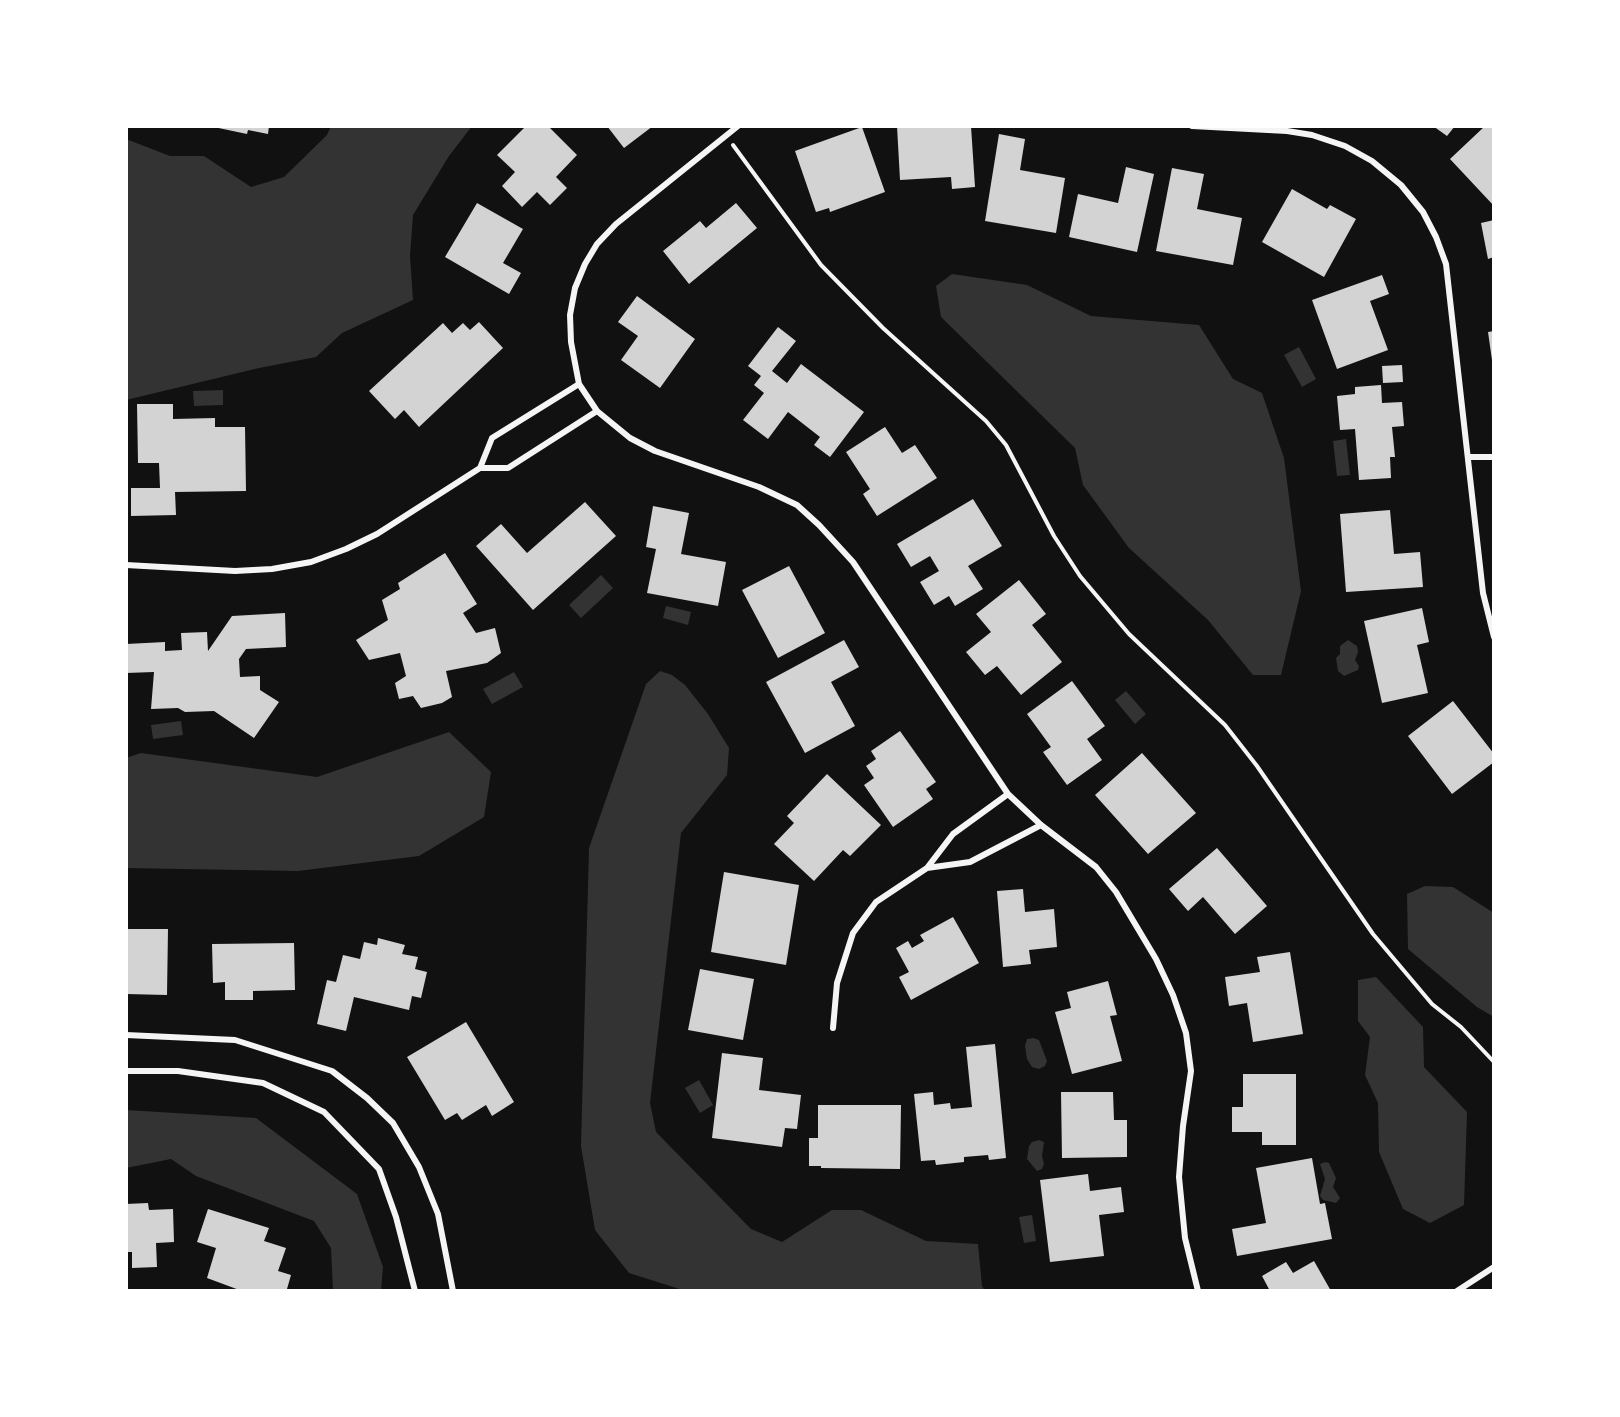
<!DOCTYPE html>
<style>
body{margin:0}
#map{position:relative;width:1620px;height:1417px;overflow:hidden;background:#111;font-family:Manrope,sans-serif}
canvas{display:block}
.frame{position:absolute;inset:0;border:128px solid #fff;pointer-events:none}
</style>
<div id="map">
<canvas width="1620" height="1417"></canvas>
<div class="frame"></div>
</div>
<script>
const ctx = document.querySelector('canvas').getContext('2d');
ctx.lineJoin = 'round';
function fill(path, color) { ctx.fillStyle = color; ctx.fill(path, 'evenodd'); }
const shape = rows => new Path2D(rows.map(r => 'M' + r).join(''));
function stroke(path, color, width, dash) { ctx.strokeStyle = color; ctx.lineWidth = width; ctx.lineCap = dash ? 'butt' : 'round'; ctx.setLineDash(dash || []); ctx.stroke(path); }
fill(shape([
 [331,126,472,126,449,156,413,215,410,256,413,300,342,333,316,357,259,368,126,400,126,139,170,156,204,156,251,187,284,177,327,135],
 [952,274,1027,285,1091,316,1199,325,1233,379,1262,393,1284,458,1301,591,1281,675,1253,675,1208,620,1129,548,1083,485,1075,448,941,317,936,286],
 [1299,347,1316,379,1302,387,1284,355],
 [223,390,223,405,194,406,193,391],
 [1346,439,1350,475,1337,476,1333,441],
 [601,575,613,588,581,618,569,605],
 [666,606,691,612,688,625,663,618],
 [1348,640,1357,646,1358,652,1355,660,1359,666,1358,670,1344,676,1338,671,1336,658,1340,654,1340,646],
 [660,671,672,675,685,685,708,714,729,748,727,775,681,833,650,1103,656,1132,751,1229,782,1242,832,1210,861,1210,926,1241,978,1244,982,1286,985,1291,686,1291,629,1273,595,1230,581,1146,589,848,646,684],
 [514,672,523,687,492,704,483,689],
 [1126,691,1146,714,1135,724,1115,700],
 [181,721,183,735,153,739,151,725],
 [449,732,491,772,484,817,419,856,298,871,126,868,126,758,141,753,317,777],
 [1425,886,1453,887,1494,913,1494,1017,1477,1007,1408,949,1407,894],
 [1376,977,1423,1027,1424,1067,1467,1112,1464,1205,1430,1223,1403,1209,1379,1152,1378,1103,1365,1075,1370,1037,1358,1021,1358,980],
 [1033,1038,1039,1040,1047,1061,1045,1066,1039,1069,1032,1067,1027,1059,1025,1046,1027,1039],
 [699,1080,713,1105,700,1113,685,1088],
 [126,1110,256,1118,357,1194,383,1267,381,1291,333,1291,331,1248,314,1221,196,1176,171,1159,126,1168],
 [1039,1140,1044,1142,1042,1156,1044,1164,1042,1169,1037,1171,1027,1159,1029,1146,1032,1142],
 [1325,1162,1329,1163,1336,1178,1333,1187,1340,1198,1336,1203,1323,1200,1320,1196,1325,1179,1320,1164],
 [1032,1215,1036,1241,1024,1243,1019,1217]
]), '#333');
fill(shape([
 [209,126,269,126,268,134,248,130,247,134],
 [526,126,548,126,577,155,556,177,567,188,550,205,537,192,522,207,502,186,515,172,497,155],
 [607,126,653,126,624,148],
 [897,126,971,126,975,187,952,189,951,177,900,180],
 [1433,126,1455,126,1447,136],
 [1485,126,1494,128,1494,206,1450,159],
 [862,127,885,192,830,212,829,208,816,212,795,151],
 [999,134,1025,139,1020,170,1065,178,1056,233,985,221],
 [1126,167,1154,174,1137,252,1069,237,1078,194,1118,203],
 [1172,168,1204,174,1197,209,1242,218,1233,265,1156,251],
 [1292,189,1327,209,1330,205,1356,219,1324,277,1262,242],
 [477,203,523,229,503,263,521,273,509,294,445,257],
 [736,203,757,228,689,284,663,251,700,221,706,228],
 [1494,220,1494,257,1488,259,1481,223],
 [1382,275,1389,294,1370,301,1388,350,1337,369,1312,300],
 [637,296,695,339,660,388,621,360,638,336,618,322],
 [479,322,503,348,419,427,404,410,395,419,369,391,443,323,452,333,463,323,470,330],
 [778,327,796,341,772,371,787,383,801,364,864,412,830,457,814,445,820,437,788,412,768,439,743,420,764,393,754,385,761,376,748,366],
 [1494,331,1494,367,1493,367,1488,332],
 [1402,365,1403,382,1383,383,1382,366],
 [1381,385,1382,403,1402,402,1404,426,1392,427,1395,457,1390,457,1391,478,1359,480,1355,429,1340,430,1337,396,1355,394,1355,387],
 [137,404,173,404,173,419,215,418,215,427,245,427,246,491,175,492,176,515,131,516,131,488,160,488,159,463,138,463],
 [885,427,902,453,915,445,937,478,877,516,863,494,870,489,846,452],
 [973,499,1002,546,968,566,983,589,955,606,949,596,934,605,920,582,939,571,930,556,911,567,897,544],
 [585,502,616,536,533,610,476,546,501,524,527,553],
 [653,506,689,513,681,554,726,562,718,606,647,593,656,549,646,547],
 [1390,510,1394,554,1420,552,1423,587,1346,592,1340,514],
 [445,553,477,604,463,613,476,633,495,628,501,653,487,663,446,671,452,697,442,703,421,708,413,696,399,699,395,683,406,676,400,653,369,660,356,640,388,620,382,600,400,589,398,583],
 [789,566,825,633,778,658,742,590],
 [1019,580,1046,614,1032,625,1062,662,1021,695,997,666,985,675,966,652,991,632,976,614],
 [1422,608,1429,642,1417,645,1428,693,1382,703,1364,621],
 [285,613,286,647,246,649,239,659,240,677,260,676,260,690,279,702,254,738,214,711,185,712,178,708,151,709,154,672,126,673,126,644,165,642,165,651,182,650,181,633,207,632,208,651,232,616],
 [844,640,859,667,831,682,855,726,805,753,766,682],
 [1072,681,1105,726,1087,739,1102,760,1067,785,1043,752,1051,747,1027,714],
 [1453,701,1494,754,1494,762,1452,794,1408,736],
 [900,731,936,782,926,789,933,799,893,827,864,785,874,778,866,766,876,759,871,751],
 [1142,753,1196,813,1148,854,1095,795],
 [827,774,881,825,850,856,843,850,814,881,774,844,794,823,787,816],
 [1217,848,1267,906,1235,934,1203,897,1188,911,1169,889],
 [724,872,799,885,786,965,711,952],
 [1023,889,1025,912,1054,909,1057,947,1029,950,1031,964,1003,967,997,891],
 [953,917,979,963,911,1000,899,977,909,972,896,948,908,941,912,948,924,941,920,935],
 [126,929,168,929,167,995,126,994],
 [378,938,405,945,402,954,418,957,415,969,427,972,421,998,412,996,409,1010,354,997,346,1031,317,1024,327,980,336,982,343,955,360,959,364,942,377,945],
 [294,943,295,990,253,991,253,1000,225,1000,225,982,213,983,212,944],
 [1290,952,1303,1034,1253,1042,1247,1003,1229,1006,1225,977,1260,972,1257,957],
 [700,969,754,979,743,1040,688,1030],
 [1108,981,1117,1015,1110,1016,1122,1061,1072,1074,1055,1012,1071,1008,1067,992],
 [466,1022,514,1102,492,1116,486,1105,462,1120,457,1113,445,1120,407,1057],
 [995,1044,1006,1158,989,1160,988,1155,964,1157,964,1162,936,1165,935,1160,921,1161,914,1094,933,1092,934,1105,950,1103,951,1109,972,1107,966,1047],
 [722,1053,763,1058,759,1090,801,1095,797,1129,785,1128,782,1147,712,1138],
 [1243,1074,1296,1074,1296,1145,1262,1145,1262,1132,1232,1132,1232,1107,1243,1107],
 [1061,1092,1113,1092,1114,1120,1127,1120,1127,1157,1062,1158],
 [818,1105,901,1105,900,1169,821,1168,821,1166,809,1166,809,1138,818,1138],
 [1312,1158,1320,1204,1325,1203,1332,1239,1237,1256,1232,1229,1266,1223,1256,1168],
 [1088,1174,1090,1191,1121,1187,1124,1212,1099,1215,1104,1256,1050,1262,1040,1180],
 [148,1203,149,1210,173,1209,174,1242,156,1243,157,1267,132,1268,132,1252,126,1252,126,1204],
 [208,1209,269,1228,264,1241,286,1248,278,1271,291,1275,287,1289,291,1291,242,1291,207,1278,216,1248,197,1242],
 [1314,1261,1331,1291,1270,1291,1262,1276,1286,1262,1293,1273]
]), '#d3d3d3');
stroke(shape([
 [733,145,821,265,883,328,986,421,1006,445,1054,536,1080,576,1129,634,1225,725,1257,766,1373,934,1432,1004,1461,1027,1494,1062]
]), '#f5f5f5', 4);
stroke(shape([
 [738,126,616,224,597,244,585,264,575,288,570,315,571,342,579,384,597,411,630,438,655,451,759,487,797,505,819,525,853,562,1008,794,1041,825,1096,867,1116,892,1156,959,1173,995,1186,1033,1191,1071,1183,1126,1179,1177,1185,1238,1198,1291],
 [1192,126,1287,131,1312,135,1345,146,1372,161,1401,185,1423,212,1436,237,1446,264,1483,593,1494,637],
 [579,384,492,438,480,468,508,468,597,411],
 [1468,457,1494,457],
 [126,565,235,571,272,569,311,562,346,549,377,534,480,468],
 [1008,794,953,834,927,868,970,862,1041,825],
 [833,1028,837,983,853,933,876,902,927,868],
 [126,1035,235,1040,332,1071,367,1098,393,1123,419,1167,438,1214,453,1291],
 [126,1071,178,1071,263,1083,324,1112,379,1169,396,1217,415,1291],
 [1457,1291,1494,1267]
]), '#f5f5f5', 6);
</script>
